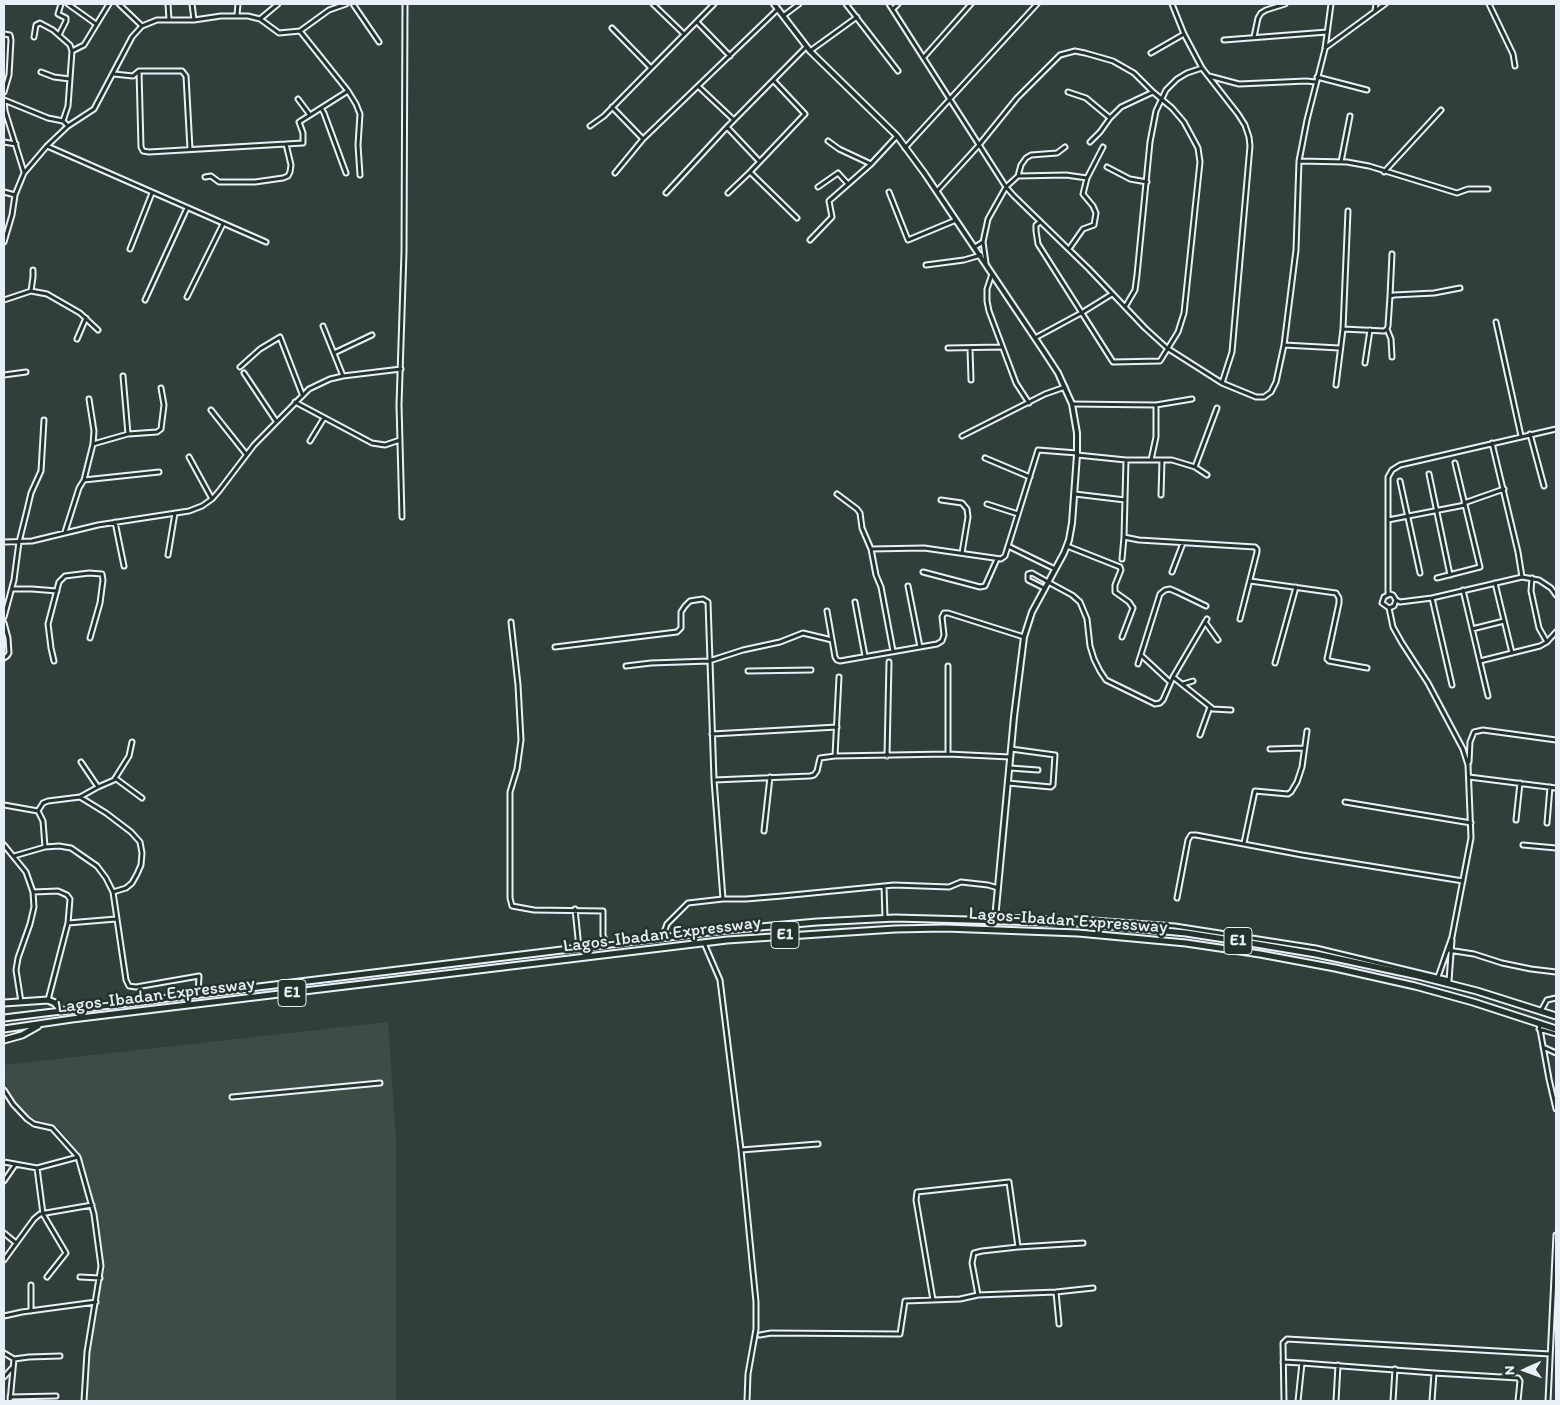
<!DOCTYPE html>
<style>
body{margin:0}
#map{position:relative;width:1560px;height:1405px;overflow:hidden;background:#323e39;font-family:Itim,sans-serif}
canvas{display:block}
.frame{position:absolute;inset:0;border:5px solid #e8f1f8;pointer-events:none}
.north{position:absolute;left:1500px;top:1345px;width:50px;height:50px;-webkit-text-stroke:4px #26332d;paint-order:stroke;rotate:268deg;font-size:14px;font-weight:700;line-height:20px;text-align:center;color:#e8f1f8}
.north::after{content:'';display:block;margin:auto;width:18px;height:22px;background:#e8f1f8;clip-path:polygon(50% 0,100% 100%,50% 72%,0 100%)}
</style>
<div id="map">
<canvas width="1560" height="1405"></canvas>
<div class="frame"></div>
<div class="north">N</div>
</div>
<script>
const ctx = document.querySelector('canvas').getContext('2d');
ctx.lineJoin = 'round';
function fill(path, color) { ctx.fillStyle = color; ctx.fill(path, 'evenodd'); }
const shape = rows => new Path2D(rows.map(r => 'M' + r).join(''));
function stroke(path, color, width, dash) { ctx.strokeStyle = color; ctx.lineWidth = width; ctx.lineCap = dash ? 'butt' : 'round'; ctx.setLineDash(dash || []); ctx.stroke(path); }
function write(font, color, halo, rows, align = 'center') {
  ctx.font = font + ' Itim,sans-serif'; ctx.lineWidth = 5; ctx.setLineDash([]); ctx.textBaseline = 'middle'; ctx.strokeStyle = halo; ctx.fillStyle = color; for (const [text, x, y, turn = 0] of rows) {
    ctx.save(); ctx.translate(x, y); ctx.rotate((+turn || 0) * Math.PI / 180); ctx.textAlign = isNaN(turn) ? turn : align; if (halo) ctx.strokeText(text, 0, 0); ctx.fillText(text, 0, 0); ctx.restore();
  }
}
fill(shape([
 [388,1022,396,1140,396,1401,85,1401,90,1334,105,1269,94,1203,80,1154,57,1126,29,1117,8,1092,4,1077,4,1065]
]), '#3f4b46');
const minor = shape([
 [68,4,96,24],
 [119,4,142,26],
 [168,4,169,20],
 [192,4,194,20],
 [346,4,329,10,300,31,348,91,356,104,360,114,358,145,360,175],
 [353,4,379,42],
 [653,4,684,34],
 [846,4,898,71],
 [889,4,1006,187,1014,196,1089,269,1145,328,1167,348,1222,383,1256,397,1264,397,1271,392,1276,382,1284,345,1296,250,1299,161,1307,120,1325,49,1331,4],
 [1172,4,1184,34,1202,68,1238,114,1245,125,1249,137,1250,146,1232,352,1222,383],
 [1489,4,1513,54,1515,66],
 [893,9,898,4],
 [1375,11,1376,4],
 [237,15,238,4],
 [783,16,799,4],
 [260,19,278,4],
 [697,22,730,56],
 [612,28,651,68],
 [4,34,10,35,11,40,9,75,4,92],
 [59,35,66,21,66,18,58,14,61,4],
 [34,37,36,25,40,23,53,30,70,45,72,51,68,106,63,121,68,126],
 [1254,37,1258,18,1261,13,1266,10,1285,4],
 [1224,40,1327,32],
 [1325,48,1385,4],
 [72,51,84,45,109,4],
 [810,51,857,17],
 [1151,53,1184,34],
 [924,57,971,4],
 [139,71,141,147,143,151,149,152,303,143,303,133,299,122,348,91],
 [41,72,54,77,70,79],
 [114,74,133,76,139,71,182,71,186,76,190,149],
 [1209,76,1239,84,1306,81,1316,82],
 [1317,77,1367,90],
 [774,81,805,114,750,172,797,218],
 [699,87,734,120],
 [1068,92,1086,98,1110,118],
 [298,99,310,115],
 [4,100,5,111,24,172],
 [4,100,48,118,63,121],
 [612,107,643,139],
 [321,108,324,113,346,173],
 [590,126,604,116,714,4],
 [727,127,759,161],
 [828,141,839,149,871,164,897,136],
 [4,142,16,144],
 [1090,142,1100,132,1110,118,1121,107,1153,92],
 [47,146,266,242],
 [905,148,1037,4],
 [1299,161,1347,162,1369,166,1457,193,1468,189,1488,189],
 [1341,162,1350,116],
 [1107,167,1130,179,1147,182],
 [1384,172,1441,110],
 [615,173,643,139,778,9],
 [1018,176,1066,175,1087,178,1103,147],
 [205,177,211,176,219,182,255,182,283,178,288,176,290,172,291,165,286,144],
 [818,187,838,173,848,184],
 [937,191,979,145,1017,98,1060,55,1075,51,1085,53,1113,61,1134,73,1153,92,1172,108,1184,122,1198,148,1200,162,1184,313,1178,332,1160,361,1113,362,1038,244,1036,231,1036,225,1040,222],
 [4,192,15,195],
 [889,192,908,240,956,220],
 [666,193,727,127,806,47],
 [728,193,750,172],
 [810,240,832,217,829,201,871,164],
 [4,242,12,215,15,195,24,173,47,146,68,126,94,109,132,37,142,26,157,20,194,20,221,16,248,16,260,19,279,33,300,31],
 [975,247,983,242],
 [130,249,152,193],
 [1069,249,1083,229,1094,225,1096,213,1093,206,1083,194,1087,178],
 [986,263,983,242,988,219,1006,187,1018,176,1021,165,1026,158,1031,155,1057,153,1065,147],
 [926,265,964,260,981,255],
 [992,274,987,289,987,301,989,311,1016,383,1029,403],
 [31,291,33,277,33,270],
 [1390,296,1392,254],
 [187,297,223,224],
 [4,300,31,291,47,294,80,313,98,330],
 [145,300,187,208],
 [1125,307,1135,290,1137,275,1150,142,1156,111,1166,90,1177,79,1187,73,1202,68],
 [1496,322,1521,436],
 [323,326,343,376],
 [1343,329,1384,331,1387,329,1388,326,1390,296,1394,295,1434,293,1460,288],
 [1387,329,1391,339,1392,357],
 [1035,338,1083,312,1112,294],
 [77,339,86,318],
 [1284,345,1339,348],
 [948,348,1001,347],
 [970,349,971,380],
 [334,353,372,335],
 [1365,363,1370,330],
 [240,367,260,349,280,337,302,394],
 [244,373,276,421],
 [4,375,26,372],
 [123,376,128,434],
 [1336,385,1343,329,1348,211],
 [295,402,372,443,385,445,400,440],
 [1072,404,1156,405,1192,399],
 [211,410,246,454],
 [1530,434,1544,486],
 [962,436,1045,394,1065,387],
 [310,441,324,418],
 [1492,443,1518,552,1522,577],
 [93,444,128,434,157,432,161,429,164,405,161,388],
 [1077,455,1126,460,1172,460,1195,467,1207,475],
 [189,457,212,499],
 [985,458,1030,477],
 [1126,460,1124,537,1139,540,1255,547,1257,549,1257,552,1240,619],
 [1151,460,1156,437,1156,405],
 [1195,467,1217,408],
 [1429,474,1450,575],
 [84,480,159,472],
 [1400,481,1420,573],
 [837,494,857,509,860,513,862,528,871,549,876,575,881,587,893,651],
 [1075,494,1125,500],
 [1161,495,1162,460],
 [941,500,962,503,967,509,968,517,962,553],
 [1464,503,1504,489],
 [987,504,1018,514],
 [402,517,399,405,404,252,405,4],
 [1388,520,1465,505],
 [115,522,124,566],
 [65,532,79,488,84,480,93,444,94,431,89,399],
 [4,542,32,541,98,525,189,511,202,506,212,499,219,491,254,445,309,389,330,379,343,376,401,369],
 [1008,546,1055,569],
 [1067,546,1120,567,1121,570,1115,585,1115,592,1129,602,1133,608,1122,637],
 [871,549,924,548,1001,559,1005,556,1038,450,1077,453],
 [168,555,175,513],
 [1122,559,1124,537],
 [923,572,980,587,985,586,997,559],
 [1172,572,1183,543],
 [1437,578,1480,567,1455,463],
 [1532,578,1531,591,1539,628,1547,642],
 [1250,581,1336,593,1339,598,1339,603,1327,659,1329,661,1367,668],
 [1495,583,1512,653],
 [908,586,920,647],
 [1044,588,1028,580,1028,574,1032,573,1048,582,1072,595,1080,602,1087,619,1090,646,1094,659,1100,671,1106,680,1155,704,1160,703,1163,700,1173,677,1207,619],
 [12,589,32,589,57,591],
 [1463,590,1488,696],
 [1388,594,1388,477,1392,470,1400,465,1556,429],
 [1432,598,1452,685],
 [1396,600,1400,602,1432,598,1522,577,1539,580,1551,588,1556,595],
 [855,602,865,656],
 [1389,608,1394,606,1396,600,1393,595,1390,594,1384,597,1382,603,1389,608,1393,627,1402,643,1428,683,1463,749,1468,765,1471,838,1452,937,1438,977],
 [827,611,835,657,837,660,840,661,937,644,942,641,944,635,942,617,944,613,948,613,1024,637],
 [4,617,14,580,19,542,27,510,31,493,41,471,44,420],
 [511,622,518,685,521,740,517,769,510,792,510,898,512,906,534,910,603,911,603,935,607,945],
 [1205,622,1218,640],
 [4,623,8,638,9,653,7,656,4,658],
 [1472,629,1504,621],
 [555,647,677,632,681,628,681,612,685,606,690,601,696,600,703,599,708,602,714,780,723,899],
 [1141,655,1170,682],
 [54,661,51,648,48,624,59,582,65,576,89,573,102,574,103,580,100,603,90,638],
 [1480,661,1540,646,1547,642,1556,632],
 [1275,663,1296,587],
 [1138,664,1160,594,1165,590,1170,589,1177,592,1206,606],
 [626,666,651,663,709,661,743,650,780,642,803,633,832,640],
 [748,671,811,670],
 [1173,677,1213,709,1231,710],
 [1183,684,1193,681],
 [712,734,837,727],
 [1200,735,1210,707],
 [1270,749,1304,748],
 [948,754,948,666],
 [835,756,839,677],
 [887,756,889,662],
 [81,762,98,787],
 [1469,762,1470,742,1474,732,1483,730,1556,740],
 [1010,768,1038,770],
 [1469,777,1556,788],
 [115,778,142,798],
 [714,780,810,776,814,775,817,771,820,758,835,756,948,754,1010,757],
 [1008,783,1051,787,1053,785,1055,755,1011,749],
 [80,797,106,813,131,832,140,842,142,853,141,865,137,874,132,883,126,888,113,892],
 [1345,802,1471,823],
 [4,805,38,811,43,821,45,847],
 [38,811,43,803,48,801,80,797,98,787,114,780,129,756,132,742],
 [1516,820,1520,783],
 [1547,823,1550,787],
 [764,831,770,777],
 [1244,843,1255,791,1288,794,1291,792,1297,782,1302,767,1307,731],
 [4,845,26,872,33,892,34,907,30,924,18,958,16,970,21,1002],
 [1523,845,1556,848],
 [14,856,45,847,59,846,71,848,97,866,106,878,113,892,126,980,129,986,136,987,199,976,198,995],
 [884,886,885,918],
 [33,892,58,891,67,895,70,899,68,923,48,1000],
 [1177,898,1188,840,1191,835,1196,835,1302,855,1463,881],
 [575,909,579,948],
 [995,917,1037,918,1063,920,1079,919,1175,926,1316,948,1449,980],
 [68,923,116,919],
 [662,938,667,924,688,903,723,899,746,899,782,896,894,885,949,887,961,882,988,885,998,888],
 [704,943,720,980,741,1150,756,1302,756,1329,748,1374,747,1401],
 [1448,950,1474,954,1502,963,1531,969,1556,972],
 [1449,981,1452,940],
 [1541,1011,1547,1000,1556,998],
 [1539,1024,1549,1079,1556,1109],
 [1539,1029,1556,1034],
 [1543,1047,1556,1053],
 [4,1090,13,1104,27,1119,34,1124,52,1128,78,1157,94,1214,101,1266,87,1352,84,1401],
 [232,1097,380,1083],
 [741,1150,818,1144],
 [4,1162,37,1168,78,1157],
 [37,1168,43,1214,66,1253,47,1277],
 [4,1181,15,1165],
 [4,1233,16,1243],
 [4,1260,34,1219,40,1214,92,1205],
 [80,1277,100,1278],
 [31,1285,31,1311],
 [1056,1292,1059,1324],
 [978,1295,972,1263,974,1253,982,1251,1018,1247,1083,1243],
 [933,1300,916,1200,917,1192,1009,1182,1018,1247],
 [4,1316,22,1312,96,1302],
 [760,1335,771,1333,900,1334,905,1301,960,1299,978,1295,1056,1292,1093,1288],
 [4,1353,14,1359,29,1357,60,1356],
 [1283,1362,1302,1363],
 [4,1377,12,1368],
 [10,1397,56,1396],
 [10,1401,14,1359],
 [1284,1401,1283,1343,1287,1339,1550,1354],
 [1298,1401,1302,1363,1434,1373,1518,1378,1520,1381,1518,1401],
 [1336,1401,1338,1365],
 [1393,1401,1395,1369],
 [1432,1401,1434,1373],
 [1548,1401,1556,1235]
]);
const tertiary = shape([
 [774,4,810,51,897,136,925,174,1045,353,1058,373,1072,404,1077,433,1077,455,1072,523,1069,540,1064,553,1032,612,1024,637,1014,717,995,919]
]);
const motorway = shape([
 [4,1003,48,1000,55,1003,62,1011],
 [4,1018,726,930,817,922,895,918,1079,923,1186,933,1244,942,1316,954,1418,976,1477,991,1556,1016],
 [4,1029,72,1019,727,940,895,929,945,928,1078,933,1186,943,1260,954,1335,968,1415,986,1473,1002,1556,1029],
 [4,1040,22,1035,38,1026]
]);
stroke(minor, '#e8f1f8', 7);
stroke(tertiary, '#e8f1f8', 8);
stroke(motorway, '#e8f1f8', 9);
stroke(minor, '#26332d', 3);
stroke(tertiary, '#26332d', 4);
stroke(motorway, '#26332d', 5);
for (const [x, y, w] of [
 [785,935,28],
 [1238,941,28],
 [292,993,28]
]) { const box = new Path2D(); box.roundRect(x - w / 2, y - 13.5, w, 27, 4); ctx.fillStyle = '#26332d'; ctx.fill(box); stroke(box, '#e8f1f8', 1); }
write('bold 16px', '#e8f1f8', null, [
 ["E1",785,935],
 ["E1",1238,941],
 ["E1",292,993]
]);
write('18px', '#e8f1f8', '#26332d', [
 ["Lagos-Ibadan Expressway",1068,921,4],
 ["Lagos-Ibadan Expressway",662,935,-7],
 ["Lagos-Ibadan Expressway",156,996,-7]
]);
</script>
